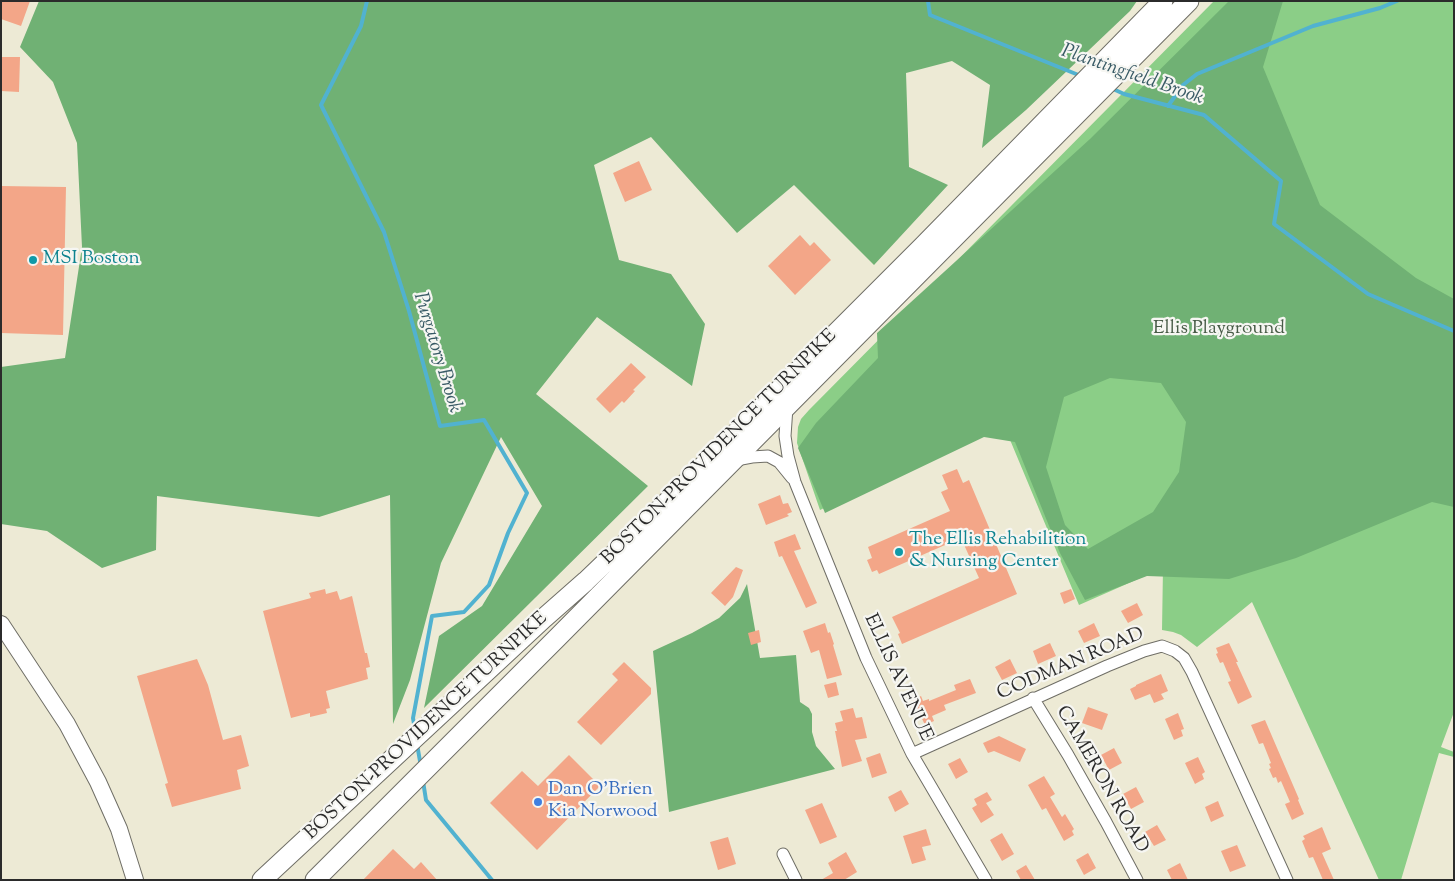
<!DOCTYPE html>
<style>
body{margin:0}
#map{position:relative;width:1455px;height:881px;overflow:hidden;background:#edead5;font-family:"Sorts Mill Goudy",serif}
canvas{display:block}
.frame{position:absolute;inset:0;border:2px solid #2b2b2b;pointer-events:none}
</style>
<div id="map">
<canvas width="1455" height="881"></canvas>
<div class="frame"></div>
</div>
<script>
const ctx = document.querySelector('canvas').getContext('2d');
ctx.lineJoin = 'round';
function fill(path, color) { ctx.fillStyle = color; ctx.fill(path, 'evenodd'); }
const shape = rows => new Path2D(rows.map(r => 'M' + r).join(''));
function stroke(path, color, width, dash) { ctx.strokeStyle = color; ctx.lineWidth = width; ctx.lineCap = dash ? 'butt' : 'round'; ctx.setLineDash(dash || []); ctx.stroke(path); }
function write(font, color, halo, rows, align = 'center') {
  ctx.font = font + ' "Sorts Mill Goudy",serif'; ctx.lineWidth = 4.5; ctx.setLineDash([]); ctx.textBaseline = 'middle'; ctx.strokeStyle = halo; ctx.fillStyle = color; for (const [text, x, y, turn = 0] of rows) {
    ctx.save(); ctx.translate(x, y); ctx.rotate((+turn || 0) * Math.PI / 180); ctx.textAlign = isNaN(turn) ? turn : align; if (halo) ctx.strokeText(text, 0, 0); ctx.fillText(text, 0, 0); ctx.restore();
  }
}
fill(shape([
 [1214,1,1454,1,1454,712,1441,747,1454,752,1454,757,1439,753,1401,880,1379,880,1252,602,1197,647,1181,635,1173,632,1162,630,1163,568,1079,605,1003,423,820,510,797,443,798,427,801,419,809,410]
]), '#8bce87');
fill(shape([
 [39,1,1137,1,1130,11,1026,110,982,148,990,85,952,61,906,73,909,167,948,185,874,265,794,185,737,233,651,137,594,165,619,260,671,274,705,324,692,386,597,317,536,394,648,486,424,708,439,636,482,606,542,506,501,437,441,563,410,680,393,724,390,495,319,517,157,496,156,550,102,568,47,531,1,524,1,367,65,358,82,247,77,143,53,82,20,47],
 [1229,1,1283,1,1263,67,1320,205,1416,278,1454,299,1454,507,1432,502,1296,558,1229,579,1147,576,1085,600,1060,553,1015,442,984,437,825,513,798,448,816,423,878,358,877,333,1090,139],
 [1110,378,1161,383,1186,422,1179,472,1153,512,1088,549,1065,525,1046,467,1064,397],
 [747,584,760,658,796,655,800,702,809,708,812,714,812,732,816,746,835,769,669,812,653,651,692,633,719,618,740,598]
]), '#70b174');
stroke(shape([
 [367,1,361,26,321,105,384,232,409,311,440,426,484,420,527,493,508,533,489,585,464,612,432,616,413,718,415,730],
 [928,1,930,15,1081,76],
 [1111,88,1124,94,1204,115,1281,181,1274,224,1368,294,1454,331],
 [1168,106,1183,85,1197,74,1313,26,1380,8,1397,1],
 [417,744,421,767],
 [423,781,426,800,492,880]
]), '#51b2d0', 4);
fill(shape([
 [1,1,30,1,21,26,1,19],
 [1,57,20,57,19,92,1,91],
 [639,161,652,190,625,202,613,173],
 [1,186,66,187,63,335,1,333],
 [800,235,810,246,814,242,831,260,795,295,768,266],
 [631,363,646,377,633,390,635,391,624,403,622,401,610,413,596,399],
 [957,469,963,483,969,480,1017,594,902,644,898,634,900,633,892,617,979,578,961,538,879,574,877,570,872,572,867,560,872,558,868,547,950,511,941,492,948,489,942,475],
 [780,495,783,504,788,503,792,512,787,514,789,516,766,525,758,504],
 [795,534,801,549,794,551,817,603,806,608,782,556,779,557,774,542],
 [736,567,743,570,733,597,725,606,711,593],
 [325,589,326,594,337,591,340,600,352,596,365,653,367,653,370,667,366,668,368,679,326,691,330,708,326,709,327,713,310,717,310,713,291,718,263,611,311,598,309,593],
 [1071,589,1075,599,1064,604,1060,593],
 [1137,603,1143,615,1128,623,1121,611],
 [825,623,828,633,830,632,834,644,833,645,842,675,827,679,819,650,811,653,803,631],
 [1094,623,1100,636,1084,643,1078,631],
 [759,630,761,642,751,645,748,633],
 [1050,643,1056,656,1038,664,1033,651],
 [1229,643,1238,662,1236,662,1252,697,1238,704,1228,682,1231,681,1223,662,1220,663,1216,654,1218,653,1216,648],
 [197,659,208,685,223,740,241,735,249,766,237,770,241,789,172,807,165,784,168,783,137,676],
 [1010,659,1017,673,1002,680,995,667],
 [624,662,651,688,651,694,601,745,577,722,618,680,612,674],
 [1161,674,1168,691,1161,694,1164,699,1154,703,1150,694,1135,700,1130,689,1136,686,1136,685],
 [970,679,976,693,944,705,946,710,932,716,934,721,925,725,913,700,921,696,923,701,929,699,929,701,956,690,954,685],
 [836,682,839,695,828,698,824,685],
 [1088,707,1108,714,1102,730,1082,723],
 [853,708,856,718,862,717,867,738,855,740,862,761,842,767,835,731,837,731,835,723,843,721,840,711],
 [1178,713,1184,729,1181,730,1183,736,1174,740,1165,719],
 [1265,720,1299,799,1298,800,1304,814,1292,820,1285,804,1290,802,1281,781,1278,783,1276,777,1273,778,1269,769,1271,768,1269,764,1271,763,1263,743,1259,744,1251,725],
 [999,736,1026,749,1020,762,994,751,988,753,983,743],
 [1114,748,1122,763,1109,770,1101,755],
 [880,753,887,773,872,778,866,758],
 [569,755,600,786,537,850,490,803,522,771,538,786],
 [1198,757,1205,772,1202,774,1204,779,1195,784,1185,763],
 [960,758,968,772,956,779,948,764],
 [1044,776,1055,794,1050,797,1062,817,1065,814,1074,829,1072,831,1074,835,1064,841,1046,808,1042,810,1028,785],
 [1136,787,1144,802,1131,809,1123,794],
 [901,790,909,804,895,812,888,797],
 [987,792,992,800,986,803,994,815,981,823,972,808,977,805,974,799],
 [1218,801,1224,816,1211,822,1205,807],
 [822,803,837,837,820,844,805,810],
 [1157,825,1166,840,1154,846,1145,832],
 [1322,827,1331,849,1322,853,1334,880,1323,880,1313,857,1309,858,1302,841,1305,839,1303,836],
 [926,829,931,845,922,847,926,860,912,864,903,836],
 [1002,833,1014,854,1002,861,990,840],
 [728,837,736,864,718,870,710,842],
 [1237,845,1246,866,1230,872,1221,851],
 [393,849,414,869,421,862,437,880,363,880],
 [846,852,857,872,844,880,821,880,833,873,828,863],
 [1088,853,1096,868,1084,875,1076,860],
 [1180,863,1188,880,1172,880,1167,870],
 [1026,865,1035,880,1021,880,1016,871]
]), '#f3a688');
const minor = shape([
 [787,407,785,436,788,456,795,482,866,658,912,754,986,880],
 [736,460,752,457,768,456,779,462,792,478],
 [1033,698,1068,755,1106,822,1137,880],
 [912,754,1107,666,1144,651,1162,646,1175,651,1184,658,1192,672,1287,880],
 [783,854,796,880]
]);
const secondary = shape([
 [1,624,67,724,98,782,119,829,135,880]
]);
const primary = shape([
 [262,880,544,618,586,581,636,533,923,246,1163,1],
 [315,880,555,640,1189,1]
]);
stroke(minor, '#6f6e66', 13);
stroke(secondary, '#6f6e66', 18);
stroke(primary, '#6f6e66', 21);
stroke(minor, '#fff', 11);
stroke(secondary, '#fff', 16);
stroke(primary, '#fff', 19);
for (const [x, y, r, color] of [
 [33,260,5,"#0f9aa8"],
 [899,552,5,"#0f9aa8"],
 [538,802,5,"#3f7fe0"]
]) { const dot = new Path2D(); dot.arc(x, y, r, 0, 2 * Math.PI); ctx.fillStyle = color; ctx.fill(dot); stroke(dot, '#f6f6f2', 2); }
write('19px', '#0d838f', '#f6f6f2', [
 ["MSI Boston",43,260],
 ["The Ellis Rehabilition",909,541],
 ["& Nursing Center",909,563]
], 'left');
write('19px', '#485c47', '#f6f6f2', [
 ["Ellis Playground",1219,330]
]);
write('19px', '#2b2b2b', '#f6f6f2', [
 ["BOSTON-PROVIDENCE TURNPIKE",720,448,-45],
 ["CODMAN ROAD",1071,665,-23],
 ["ELLIS AVENUE",897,678,65],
 ["BOSTON-PROVIDENCE TURNPIKE",427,727,-43],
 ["CAMERON ROAD",1101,780,60]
]);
write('19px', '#366cbe', '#f6f6f2', [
 ["Dan O'Brien",548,791],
 ["Kia Norwood",548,813]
], 'left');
write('italic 20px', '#385a65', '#f6f6f2', [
 ["Plantingfield Brook",1132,76,19],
 ["Purgatory Brook",436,353,73]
]);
</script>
